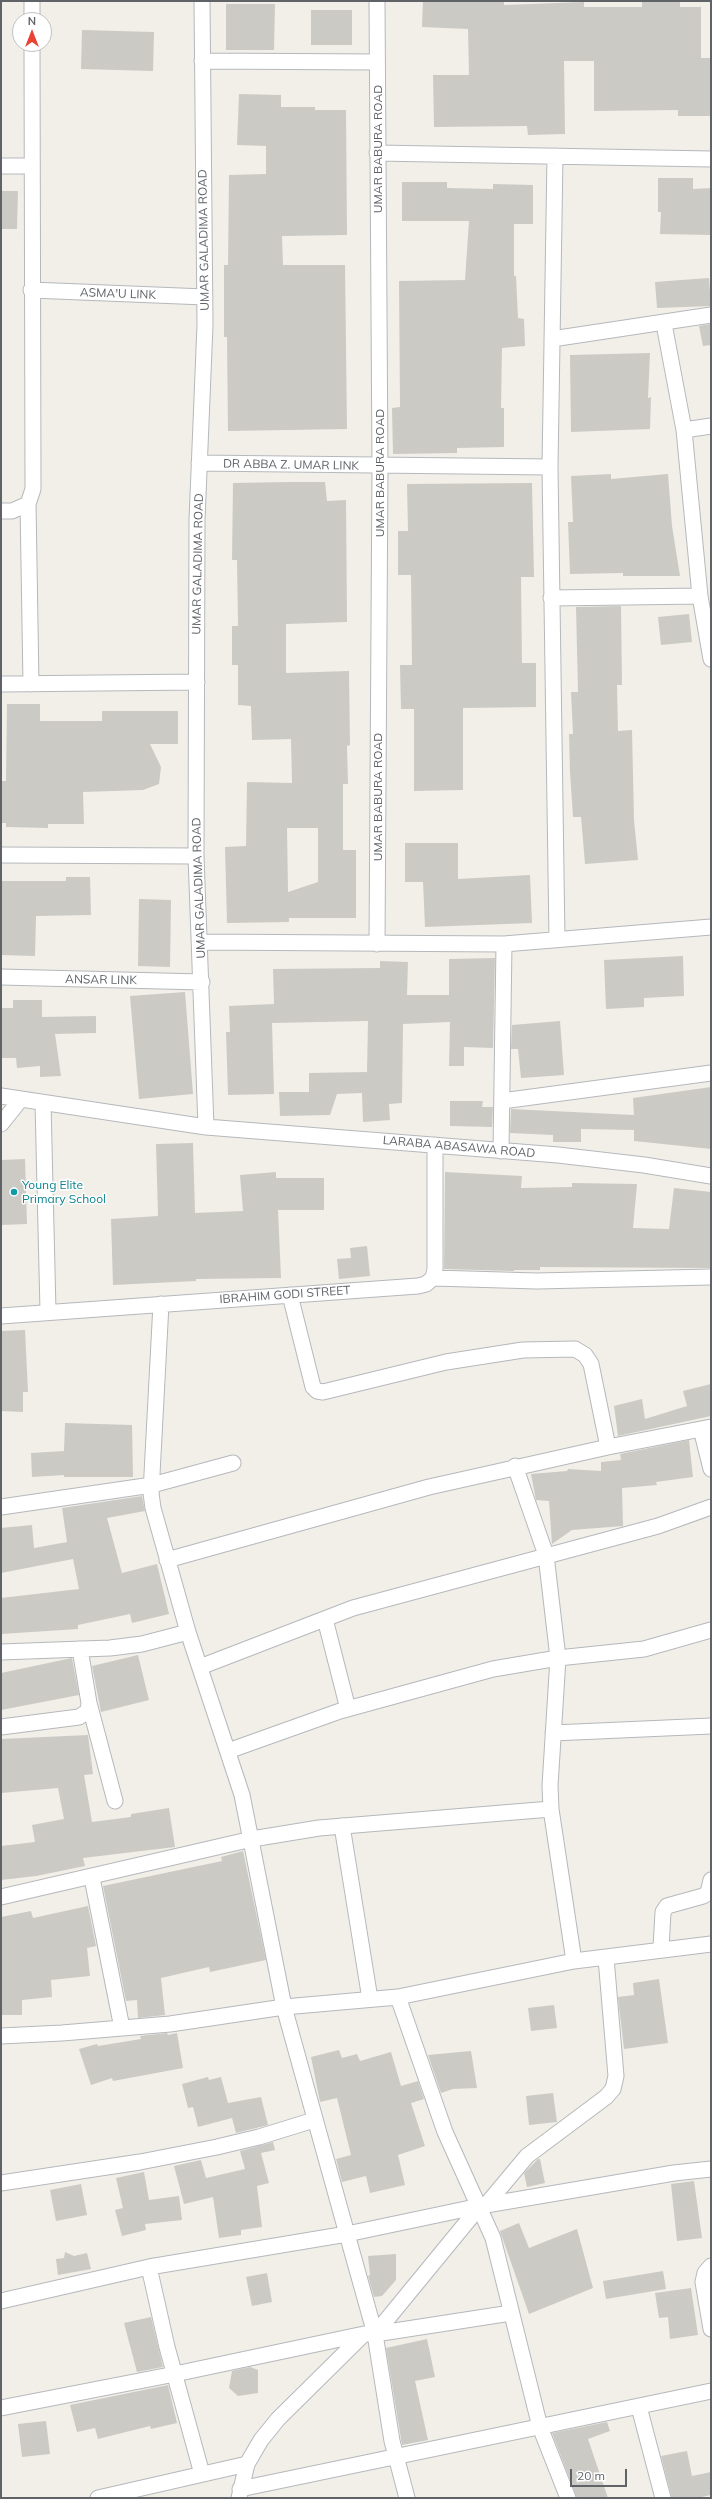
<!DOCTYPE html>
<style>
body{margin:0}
#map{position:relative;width:712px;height:2499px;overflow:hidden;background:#f1efe8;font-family:Mulish,sans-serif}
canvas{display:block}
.frame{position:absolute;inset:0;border:2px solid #5f6368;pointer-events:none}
.north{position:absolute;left:12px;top:12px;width:40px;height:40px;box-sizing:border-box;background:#fff;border:1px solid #bfc1c3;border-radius:50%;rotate:0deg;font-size:11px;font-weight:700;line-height:16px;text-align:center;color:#5f6368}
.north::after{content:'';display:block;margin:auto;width:14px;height:18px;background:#ea4335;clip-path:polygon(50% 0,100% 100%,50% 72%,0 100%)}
.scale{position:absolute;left:570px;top:2469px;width:57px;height:18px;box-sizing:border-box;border:2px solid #5f6368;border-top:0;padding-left:5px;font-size:12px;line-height:14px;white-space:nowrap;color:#5f6368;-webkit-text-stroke:3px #fff;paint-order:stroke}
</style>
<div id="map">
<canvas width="712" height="2499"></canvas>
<div class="frame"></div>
<div class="north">N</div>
<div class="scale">20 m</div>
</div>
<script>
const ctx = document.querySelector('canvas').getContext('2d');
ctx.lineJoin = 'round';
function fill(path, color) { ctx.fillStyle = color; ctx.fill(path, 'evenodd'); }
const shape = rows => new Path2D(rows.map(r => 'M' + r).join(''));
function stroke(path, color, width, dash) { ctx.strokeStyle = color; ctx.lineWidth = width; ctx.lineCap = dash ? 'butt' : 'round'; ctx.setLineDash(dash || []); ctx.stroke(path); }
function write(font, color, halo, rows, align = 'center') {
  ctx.font = font + ' Mulish,sans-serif'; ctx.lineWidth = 3; ctx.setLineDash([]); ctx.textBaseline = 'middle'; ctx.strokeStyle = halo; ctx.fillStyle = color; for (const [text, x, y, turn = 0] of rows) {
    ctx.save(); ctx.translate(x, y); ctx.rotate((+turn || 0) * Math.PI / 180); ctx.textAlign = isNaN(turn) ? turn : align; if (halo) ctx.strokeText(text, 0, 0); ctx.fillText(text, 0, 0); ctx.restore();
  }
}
fill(shape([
 [423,1,504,2,504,5,584,2,584,7,642,7,642,1,680,1,680,7,701,7,701,58,711,58,711,116,678,116,678,110,594,111,594,61,564,61,565,134,528,135,527,126,434,127,433,75,469,75,468,29,422,27],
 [226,4,275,4,274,50,226,50],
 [311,10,352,10,352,45,311,45],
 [82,30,154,32,153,71,81,69],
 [239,94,281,95,281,107,315,107,315,110,346,110,347,235,282,236,283,265,345,265,347,429,228,431,227,337,224,337,224,265,228,265,229,175,266,174,266,146,237,145],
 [658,178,693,178,693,189,711,188,711,235,660,234,661,212,658,212],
 [402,182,447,182,447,188,493,189,493,184,533,185,533,224,514,224,514,276,516,276,518,318,524,319,525,346,502,348,501,408,504,408,504,447,457,448,457,453,393,454,392,408,400,407,399,281,465,280,469,221,402,221],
 [1,191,18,191,17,229,1,229],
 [709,278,711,306,657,308,655,282],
 [711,324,711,345,703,346,699,326],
 [650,353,648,398,651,397,650,429,571,432,570,355],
 [611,474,611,479,668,474,672,526,680,576,623,576,623,573,570,574,568,522,573,522,571,476],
 [289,482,325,482,327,501,346,500,347,622,286,624,286,673,349,671,350,745,347,746,348,784,343,784,343,850,356,850,356,918,289,918,289,922,227,923,225,847,246,846,247,782,292,783,291,739,252,740,251,706,238,705,238,665,232,665,232,626,238,626,237,560,232,560,233,483],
 [287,828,318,828,318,882,288,892],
 [532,483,534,577,521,577,522,663,536,663,536,707,463,708,463,790,414,791,414,709,401,709,400,665,412,665,411,575,398,575,398,531,408,531,407,484],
 [621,606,622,685,617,685,618,731,632,730,634,820,638,860,585,864,581,817,573,817,570,772,569,734,573,734,571,692,578,692,576,607],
 [689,614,692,642,661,645,658,617],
 [7,704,40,704,40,721,102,721,102,711,178,711,178,744,150,744,161,767,159,784,143,790,83,792,84,824,48,824,48,828,6,827,6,823,1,823,1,781,6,781],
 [405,843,458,843,458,879,530,875,532,923,425,927,423,882,405,882],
 [66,877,90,877,91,915,36,916,35,956,1,955,1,881,66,881],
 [139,899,171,900,170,967,138,966],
 [683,956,684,996,644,998,644,1007,606,1009,604,960],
 [495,958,493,1048,464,1047,464,1066,449,1066,450,1022,403,1024,402,1103,389,1104,390,1120,363,1122,362,1093,337,1094,330,1115,280,1116,279,1092,309,1092,309,1073,367,1072,368,1021,272,1023,274,1094,228,1095,226,1032,230,1032,229,1006,274,1004,273,969,380,968,380,961,408,962,407,995,449,995,449,959],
 [185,992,193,1094,139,1099,130,996],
 [13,1000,42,1000,42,1017,96,1016,96,1033,55,1034,61,1076,40,1077,40,1066,17,1068,16,1058,1,1058,1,1008,13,1008],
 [560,1021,564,1075,521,1078,518,1049,511,1049,512,1025],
 [711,1087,711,1149,634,1141,634,1130,581,1129,581,1142,553,1142,553,1135,510,1133,511,1109,634,1115,633,1098],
 [450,1101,483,1101,482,1107,493,1107,492,1127,450,1126],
 [193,1143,195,1213,243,1211,240,1175,276,1172,276,1178,324,1178,324,1210,278,1210,281,1278,196,1279,196,1281,113,1285,111,1219,158,1216,156,1144],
 [25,1159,27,1224,1,1225,1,1160],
 [445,1172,522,1176,521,1188,572,1187,572,1183,637,1184,633,1228,669,1229,674,1188,711,1192,711,1268,540,1267,540,1270,514,1270,514,1271,444,1269],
 [367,1246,370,1276,339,1279,337,1259,351,1258,350,1248],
 [25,1330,28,1392,23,1392,23,1412,1,1411,1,1331],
 [711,1384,711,1416,618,1436,614,1406,642,1399,645,1419,687,1406,683,1391],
 [65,1423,132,1425,133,1477,64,1477,64,1475,32,1477,31,1453,64,1451],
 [689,1440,693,1477,656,1482,657,1485,622,1488,623,1526,572,1530,552,1544,549,1501,536,1500,531,1474,567,1471,568,1469,601,1471,601,1462,621,1460,620,1454],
 [142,1496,145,1511,107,1518,122,1573,157,1564,169,1614,132,1623,130,1614,78,1625,78,1629,1,1634,1,1598,79,1589,73,1559,1,1573,1,1528,32,1525,34,1548,67,1542,62,1508],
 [138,1655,149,1700,101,1712,92,1666],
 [72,1658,79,1695,1,1710,1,1673],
 [88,1735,93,1774,84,1775,92,1822,131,1817,131,1814,169,1808,175,1847,83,1858,85,1866,36,1876,1,1880,1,1846,35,1842,32,1825,64,1819,58,1788,1,1793,1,1739],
 [243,1851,266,1960,210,1972,209,1967,161,1978,165,2015,138,2018,137,2000,126,2001,103,1886,222,1861,221,1857],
 [88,1906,96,1946,87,1948,90,1976,51,1980,52,1997,22,2000,22,2015,1,2015,1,1917,31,1911,33,1918],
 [659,1979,668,2043,624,2049,618,1997,634,1995,633,1983],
 [554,2005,557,2028,531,2031,528,2008],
 [167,2033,168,2035,177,2033,183,2068,113,2081,112,2078,91,2085,79,2049,97,2044,98,2046,141,2039,140,2036],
 [339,2050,342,2058,357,2054,360,2061,391,2052,401,2086,418,2081,424,2099,411,2103,425,2146,398,2155,405,2185,370,2193,366,2176,342,2182,336,2159,351,2155,337,2098,320,2102,311,2057],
 [471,2051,477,2088,453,2089,441,2093,428,2055],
 [208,2077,209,2080,221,2077,228,2103,261,2097,268,2125,236,2133,232,2118,198,2127,193,2107,188,2108,182,2084],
 [553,2093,557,2122,529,2125,526,2096],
 [273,2142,275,2150,261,2153,269,2183,257,2186,262,2227,241,2230,241,2235,219,2238,213,2197,184,2204,174,2166,201,2160,206,2178,245,2169,240,2151],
 [538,2159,540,2159,545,2183,527,2187,524,2173],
 [144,2172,149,2200,179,2196,182,2220,145,2224,146,2230,122,2236,115,2210,123,2208,116,2178],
 [694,2181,702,2238,677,2241,671,2184],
 [81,2184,87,2215,56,2221,50,2190],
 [519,2223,529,2248,577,2229,593,2288,529,2314,500,2231],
 [65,2252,74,2256,87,2253,91,2269,58,2275,56,2259,64,2258],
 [396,2254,396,2280,382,2296,374,2297,368,2276,370,2275,368,2256],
 [663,2271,666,2289,606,2299,603,2281],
 [267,2273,272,2302,252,2306,246,2277],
 [691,2288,698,2335,670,2339,668,2317,659,2318,655,2293],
 [151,2317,163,2367,137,2372,124,2323],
 [427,2339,435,2377,415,2381,428,2440,402,2445,386,2348],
 [250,2367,258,2370,258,2393,238,2396,229,2388,232,2371],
 [168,2385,177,2423,151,2429,150,2426,98,2439,95,2428,77,2432,70,2405],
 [46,2421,50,2454,22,2457,18,2424],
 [607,2422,610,2431,588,2439,608,2498,577,2498,552,2433],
 [687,2451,692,2476,711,2472,711,2495,697,2498,672,2498,661,2456]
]), '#cccac5');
const street = shape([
 [32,1,32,20],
 [202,1,205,325,197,520,196,856,206,1127],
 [377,1,380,466,377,944],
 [202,61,377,62],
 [377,153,711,159],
 [555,156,550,467,557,939],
 [1,166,32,166],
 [31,290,205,297],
 [664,324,684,430,700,596,711,659],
 [552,339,711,315],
 [684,430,711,426],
 [199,463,550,467],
 [28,504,31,684],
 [1,511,12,511,28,504,33,489,32,44],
 [551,598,700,596],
 [1,684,197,682],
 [1,855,196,856],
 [200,942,504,944,711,927],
 [1,977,202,982],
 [1,1096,206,1127,558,1155,644,1165,711,1176],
 [502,1101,711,1073],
 [43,1103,48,1311],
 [1,1124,21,1099],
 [501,1151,504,944],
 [433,1278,537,1281,711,1277],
 [290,1295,313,1387,317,1391,323,1392,446,1362,523,1350,575,1349,585,1355,591,1364,608,1447],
 [161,1304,151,1493,153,1508,188,1632,242,1795,284,2007,347,2234,480,2206],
 [1,1316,418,1286,426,1284,433,1278,435,1269,435,1145],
 [701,1429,711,1469],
 [515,1466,546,1555,558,1658,550,1786,551,1809,574,1961],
 [1,1507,152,1485,233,1463],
 [167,1560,429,1487,608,1447,711,1427],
 [325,1619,348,1709],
 [1,1652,110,1648,142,1644,188,1632],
 [200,1667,353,1608,658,1526,711,1507],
 [89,1703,115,1801],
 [1,1727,79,1717,88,1711,89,1703,80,1649],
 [553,1733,711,1726],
 [228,1751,340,1711,493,1669,558,1658,644,1649,711,1630],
 [342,1826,370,1999],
 [92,1878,122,2028],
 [1,1897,252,1839,319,1828,551,1809],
 [661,1948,663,1912,667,1906,703,1896,708,1893,711,1880],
 [398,1997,445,2132,493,2238,540,2427,568,2498],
 [1,2036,62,2033,170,2024,284,2007,398,1997,574,1961,711,1944],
 [1,2183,140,2162,217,2147,259,2137,314,2120],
 [486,2205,527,2156,606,2097,613,2089,616,2076,606,1958],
 [711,2266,705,2273,703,2282,711,2329],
 [149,2267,167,2347,202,2474],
 [1,2301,149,2267,347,2234,375,2334,392,2441,407,2498],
 [375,2334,511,2313],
 [639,2407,663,2498],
 [1,2408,175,2374,364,2334],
 [240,2489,711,2391],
 [98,2498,247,2464],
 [239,2498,247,2464,261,2440,278,2419,364,2334,375,2334,480,2206,674,2173,711,2169]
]);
stroke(street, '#b5b8bc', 17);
stroke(street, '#fff', 15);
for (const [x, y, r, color] of [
 [14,1192,4,"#0f9aa8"]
]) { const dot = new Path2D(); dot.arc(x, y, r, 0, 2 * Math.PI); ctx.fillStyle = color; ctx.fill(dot); stroke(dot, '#fff', 1.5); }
write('12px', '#5f6368', '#fff', [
 ["UMAR BABURA ROAD",378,149,-90],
 ["UMAR GALADIMA ROAD",204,240,-91],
 ["ASMA'U LINK",118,294,2],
 ["DR ABBA Z. UMAR LINK",291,465,1],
 ["UMAR BABURA ROAD",380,473,-90],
 ["UMAR GALADIMA ROAD",198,564,-89],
 ["UMAR BABURA ROAD",378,797,-90],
 ["UMAR GALADIMA ROAD",199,888,-92],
 ["ANSAR LINK",101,980,1],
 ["LARABA ABASAWA ROAD",459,1147,5],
 ["IBRAHIM GODI STREET",285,1295,-4]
]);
write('12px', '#0d838f', '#fff', [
 ["Young Elite",22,1185],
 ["Primary School",22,1199]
], 'left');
</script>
